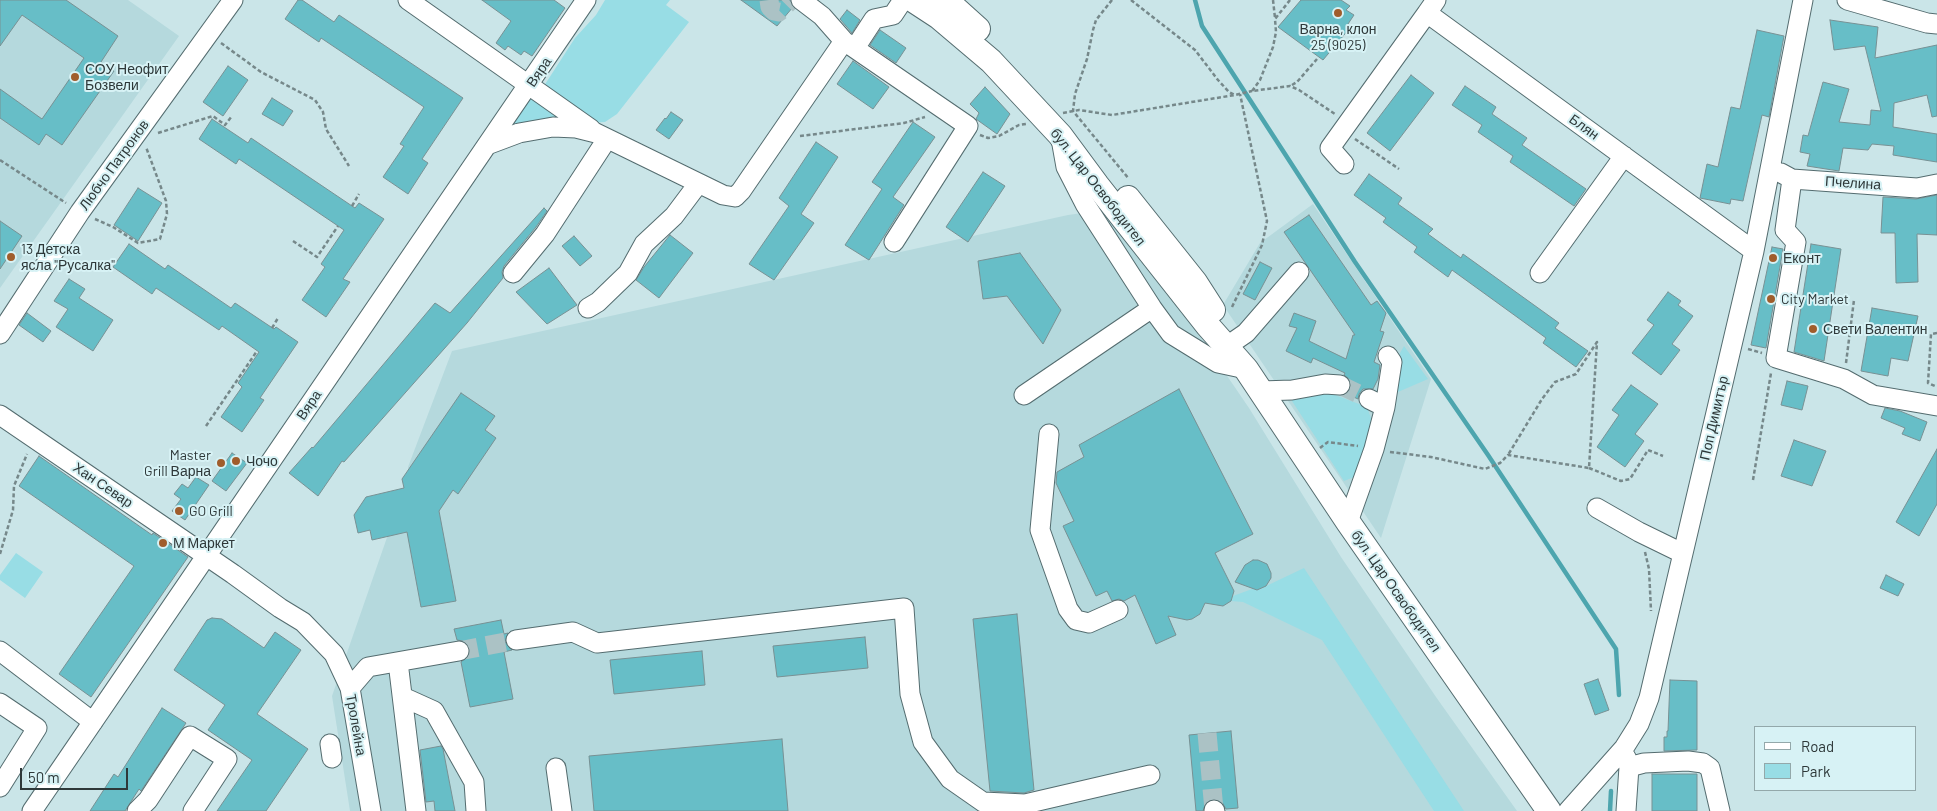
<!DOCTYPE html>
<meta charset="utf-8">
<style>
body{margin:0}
#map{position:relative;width:1937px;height:811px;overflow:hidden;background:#cae5e8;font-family:Barlow,sans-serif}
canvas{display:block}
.legend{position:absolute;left:1754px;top:726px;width:162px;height:65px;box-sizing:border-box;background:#d7f2f5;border:1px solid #93a8aa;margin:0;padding:6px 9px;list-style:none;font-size:15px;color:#2e3839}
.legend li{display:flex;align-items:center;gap:10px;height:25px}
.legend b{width:25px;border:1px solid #93a8aa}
.scale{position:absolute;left:20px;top:768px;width:108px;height:22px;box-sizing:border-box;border:2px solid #2e3839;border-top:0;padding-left:6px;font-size:15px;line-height:18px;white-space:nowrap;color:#2e3839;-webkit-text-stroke:4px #d7f2f5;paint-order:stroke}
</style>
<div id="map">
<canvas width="1937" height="811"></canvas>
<ul class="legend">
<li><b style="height:6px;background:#fff"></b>Road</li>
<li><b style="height:14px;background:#98dde5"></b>Park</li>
</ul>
<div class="scale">50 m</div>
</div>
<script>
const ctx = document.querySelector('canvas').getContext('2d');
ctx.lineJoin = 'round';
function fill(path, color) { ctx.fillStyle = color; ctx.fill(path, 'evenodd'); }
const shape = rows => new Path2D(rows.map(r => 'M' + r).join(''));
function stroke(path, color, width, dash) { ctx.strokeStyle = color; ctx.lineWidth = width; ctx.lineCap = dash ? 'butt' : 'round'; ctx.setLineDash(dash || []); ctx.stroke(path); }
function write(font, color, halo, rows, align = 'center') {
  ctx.font = font + ' Barlow,sans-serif'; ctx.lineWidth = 4; ctx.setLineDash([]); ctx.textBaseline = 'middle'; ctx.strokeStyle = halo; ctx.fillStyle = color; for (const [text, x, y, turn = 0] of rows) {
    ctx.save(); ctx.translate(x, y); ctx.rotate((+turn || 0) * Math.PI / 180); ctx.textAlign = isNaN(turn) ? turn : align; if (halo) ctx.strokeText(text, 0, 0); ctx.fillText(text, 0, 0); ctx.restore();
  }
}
fill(shape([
 [0,0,128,0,179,36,0,288],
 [1313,204,1431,379,1381,538,1223,305,1260,243],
 [1104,210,1191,323,1249,408,1341,557,1436,697,1517,811,350,811,332,696,409,474,408,467,452,351,1068,215]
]), '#b5d9dd');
fill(shape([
 [605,0,670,0,666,5,689,22,617,114,605,122,588,123,542,89,575,38,596,15],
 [527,96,568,125,497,138],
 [1404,346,1428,379,1398,392,1396,360],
 [1327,392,1367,407,1373,424,1361,467,1354,477,1344,481,1292,401,1292,398],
 [16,553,43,572,25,598,0,580,0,575],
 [1304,568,1464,811,1434,811,1322,640,1243,602,1231,601,1233,596,1252,589,1262,588]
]), '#98dde5');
stroke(shape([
 [1195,0,1202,26,1355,262,1488,455,1616,649,1619,695],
 [1610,811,1611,791]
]), '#4da5ae', 4.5);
const building = shape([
 [0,0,66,0,118,36,101,62,114,71,62,145,46,134,39,145,0,118,0,89,42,119,84,58,22,15,0,46,0,0],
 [298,0,302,0,334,22,339,15,463,98,422,159,428,163,408,194,383,177,404,146,400,144,424,107,321,38,319,42,285,19,298,0],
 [482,0,554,0,565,8,532,56,524,51,521,55,508,46,505,50,496,43,511,21,482,0],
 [741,0,790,0,793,7,777,26,741,0],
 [1301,0,1341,0,1350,6,1346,10,1354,15,1346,27,1349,29,1323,60,1278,27,1301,0],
 [847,10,860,20,852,33,840,19,847,10],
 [1830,20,1878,27,1875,58,1937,45,1937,116,1932,117,1927,95,1894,103,1893,127,1937,134,1937,162,1893,155,1894,146,1872,144,1868,150,1843,148,1839,171,1807,166,1810,154,1800,152,1803,135,1808,136,1823,82,1849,89,1839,122,1870,125,1871,110,1881,111,1865,46,1834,50,1830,20],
 [880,30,906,48,896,63,870,45,880,30],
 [1757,30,1784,36,1769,117,1762,115,1743,201,1731,199,1730,204,1700,198,1707,164,1718,167,1731,107,1740,109,1757,30],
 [853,61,889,87,873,109,837,84,853,61],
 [228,66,248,80,223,116,203,102,228,66],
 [1411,75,1434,93,1390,151,1367,133,1411,75],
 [1465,86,1496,107,1492,114,1527,138,1522,145,1586,189,1574,206,1510,162,1513,156,1478,132,1482,125,1452,105,1465,86],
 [985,87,1010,114,997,134,976,119,979,113,970,104,985,87],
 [272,98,293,111,283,126,262,114,272,98],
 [671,112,683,120,669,139,656,130,665,118,666,119,671,112],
 [212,119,248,143,251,138,355,208,359,203,384,219,343,279,350,282,326,317,302,300,325,267,321,264,344,230,239,159,236,164,199,139,212,119],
 [913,122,935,137,893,197,904,205,869,260,845,245,882,189,872,182,913,122],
 [816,142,838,157,801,214,814,223,774,280,749,264,789,206,779,198,816,142],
 [983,172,1005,186,968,242,946,227,983,172],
 [1369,174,1402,198,1398,204,1433,229,1428,234,1461,258,1463,254,1559,323,1555,328,1588,351,1576,367,1543,343,1546,338,1452,270,1448,277,1414,252,1417,247,1383,222,1386,218,1354,195,1369,174],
 [138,188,162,203,138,241,114,225,138,188],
 [1937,195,1937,235,1917,234,1918,282,1896,283,1895,233,1881,233,1883,197,1916,199,1937,195],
 [544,208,547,211,536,227,504,266,502,272,503,278,467,323,344,462,342,461,318,496,289,473,312,447,313,448,435,303,450,313,544,208],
 [1309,215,1371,305,1377,301,1386,313,1380,331,1384,332,1374,362,1380,365,1378,379,1373,389,1363,389,1359,394,1358,399,1347,394,1351,385,1350,380,1344,375,1345,373,1313,358,1311,363,1286,351,1297,328,1289,326,1294,313,1316,321,1309,341,1346,359,1353,335,1355,335,1284,232,1309,215],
 [0,221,22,236,0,269,0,221],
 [670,235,693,253,659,298,636,280,644,267,670,235],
 [574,236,592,256,580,266,562,246,574,236],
 [129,244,165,269,168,265,231,308,235,303,274,329,276,327,298,342,260,398,264,400,242,432,221,417,242,387,238,383,259,352,222,326,219,330,156,288,152,294,113,267,129,244],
 [1811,244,1841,249,1824,361,1794,352,1811,244],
 [1772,247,1783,249,1766,348,1751,345,1772,247],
 [1020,253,1061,310,1043,344,1007,296,983,299,978,261,1020,253],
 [1260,262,1272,268,1255,300,1243,294,1260,262],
 [549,268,577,305,547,324,516,292,549,268],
 [69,279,85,289,79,298,113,320,93,351,56,327,68,309,54,301,69,279],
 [1668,292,1681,301,1678,305,1693,316,1672,344,1680,350,1661,375,1632,353,1654,325,1647,320,1668,292],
 [1872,308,1918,316,1908,361,1891,358,1888,376,1861,371,1872,308],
 [27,313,51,331,43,342,19,325,27,313],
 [1787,381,1808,386,1802,410,1781,405,1787,381],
 [1631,385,1658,404,1635,434,1644,441,1625,467,1597,447,1619,415,1612,410,1631,385],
 [1179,389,1253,534,1215,553,1234,591,1231,601,1223,606,1205,603,1200,614,1192,619,1187,620,1168,616,1176,635,1156,644,1135,595,1124,601,1119,599,1112,601,1107,591,1096,596,1063,526,1074,521,1056,483,1057,472,1084,457,1079,445,1179,389],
 [461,393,495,416,485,430,496,438,458,494,453,490,439,511,456,601,421,607,407,532,372,540,370,530,358,533,354,515,366,497,404,488,402,479,461,393],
 [1885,408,1900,411,1927,422,1920,441,1902,434,1905,428,1881,418,1885,408],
 [1794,440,1826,451,1812,486,1781,476,1794,440],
 [1937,449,1937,504,1919,536,1896,522,1937,449],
 [232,453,247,463,226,491,212,481,232,453],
 [39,456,152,535,153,533,188,557,91,697,59,674,134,566,19,486,39,456],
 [196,477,209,485,185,520,172,511,181,499,174,494,182,484,188,488,196,477],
 [1253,560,1258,560,1267,564,1271,573,1271,578,1266,586,1257,590,1235,582,1245,565,1253,560],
 [1886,575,1904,584,1898,596,1880,588,1886,575],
 [1017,614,1034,790,1024,793,990,791,973,619,1017,614],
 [212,618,222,619,264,648,275,632,301,650,257,714,308,749,266,811,217,811,252,760,208,730,225,705,174,670,207,620,212,618],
 [501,620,504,634,508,633,505,642,512,650,504,652,513,699,470,707,461,662,469,655,470,649,463,641,457,640,454,629,501,620],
 [865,637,868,668,777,677,773,646,865,637],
 [702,651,705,685,614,694,610,660,702,651],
 [1598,679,1609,710,1595,715,1584,684,1598,679],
 [1670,680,1697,681,1697,750,1664,751,1664,737,1667,737,1667,731,1668,731,1670,680],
 [162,708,186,723,141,791,139,789,125,811,90,811,114,774,118,777,162,708],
 [1231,731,1238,808,1226,809,1222,802,1212,799,1206,802,1203,811,1196,811,1189,735,1231,731],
 [782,739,788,811,594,811,589,756,782,739],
 [441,746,443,749,455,811,435,811,434,801,426,802,420,750,441,746],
 [1652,774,1697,774,1697,811,1652,811,1652,774]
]);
fill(building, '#67bec7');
stroke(building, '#789194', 1);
stroke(shape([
 [769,0,770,7,774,11,779,12,790,1],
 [1340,385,1369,399],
 [459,651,516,640],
 [1207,733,1214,810]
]), '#abc2c5', 19, [19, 9]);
const minor = shape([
 [408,0,591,129],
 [801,0,822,16,844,41],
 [1436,0,1427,13,1754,251],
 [1847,0,1927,23,1937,24],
 [855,48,874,19,893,15,903,0],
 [1061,139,1066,167,1085,204,1152,308,1171,334,1218,363,1246,369],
 [487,145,519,133,553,127,576,128,596,133,723,195,735,197,741,191,844,41,968,126,894,242],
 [1344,164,1330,148,1427,13],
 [1781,173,1792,179,1917,188,1937,184],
 [1792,179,1785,230,1796,242,1776,358,1844,379,1873,395,1937,406],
 [513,273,545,234,607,139],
 [1540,273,1624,156],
 [588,308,598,302,628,273,644,244,674,216,698,184],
 [0,334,80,212,233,0],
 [1233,342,1246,333,1299,272],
 [1261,391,1292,390,1325,384,1340,385],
 [1024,395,1152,308],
 [1385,407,1392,362,1388,356],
 [0,415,233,574,280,608,303,622,334,654,350,688,371,811],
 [1049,434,1040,530,1068,609,1076,620,1089,623,1118,610],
 [1597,508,1639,532,1682,553],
 [1348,522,1374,449,1385,407,1369,399],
 [516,640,573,632,597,643,904,608,910,694,923,742,950,779,983,802,1025,804,1150,775],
 [0,651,93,722],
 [398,662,416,811],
 [350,688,368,667,459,651],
 [403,697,434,711,474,782,476,811],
 [0,703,37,728,0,787],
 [330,744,332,758],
 [1629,767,1644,763,1688,761,1703,763,1710,768,1720,811],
 [556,768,562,811],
 [1214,810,1215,811],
 [32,811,586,0],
 [137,811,148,800,190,736,227,759,193,811],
 [1568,811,1624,748,1639,724,1649,698,1754,251,1803,0],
 [1626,811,1629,767,1626,757]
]);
const major = shape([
 [913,0,939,17,991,61,1060,135,1097,185,1208,326,1246,369,1348,522,1549,811],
 [946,0,978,29],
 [1128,198,1195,282,1213,310]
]);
stroke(minor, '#546c6f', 21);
stroke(major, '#546c6f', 26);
stroke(shape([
 [1112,0,1096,20,1093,30,1087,59,1075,94,1073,111,1129,179],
 [1131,0,1195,50,1218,80,1229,92,1235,95],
 [1273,0,1275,18],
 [1290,0,1275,19,1276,32,1273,47,1260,80,1252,91,1290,86,1299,90,1335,114],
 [221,43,261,72,315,100,323,112,326,129,349,166],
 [1292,85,1297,82,1317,59],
 [1063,113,1079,110,1112,115,1235,95,1252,91],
 [158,133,213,116,225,125,232,116],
 [980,135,988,138,999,136,1019,125,1026,124],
 [800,136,904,123,925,117],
 [1355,139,1399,169],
 [0,160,66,203],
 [352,206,359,194],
 [95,219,113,227,138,243,160,239,167,214,166,201,146,147],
 [293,241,317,257,338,226],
 [1232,307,1262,245,1267,221,1240,94],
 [272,328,278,318],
 [1937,333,1931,334,1928,383,1937,387],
 [1748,349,1762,353],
 [1846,363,1854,300],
 [206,426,257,351],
 [1320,448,1328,442,1358,446],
 [1390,452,1431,457,1485,469,1500,463,1508,455,1589,468,1597,342,1576,374,1555,382,1542,399,1508,455],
 [1589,468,1621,481,1630,479,1648,450,1663,456],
 [1753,480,1771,373],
 [1645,552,1649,569,1651,611],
 [0,554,13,510,14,486,27,454]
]), '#76888a', 2.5, [4, 2.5]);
stroke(minor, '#fff', 19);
stroke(major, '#fff', 24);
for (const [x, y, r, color] of [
 [1338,13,5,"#a05d2c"],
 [75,77,5,"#a05d2c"],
 [11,257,5,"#a05d2c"],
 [1773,258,5,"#a05d2c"],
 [1771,299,5,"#a05d2c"],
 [1813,329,5,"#a05d2c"],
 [236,461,5,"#a05d2c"],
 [221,463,5,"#a05d2c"],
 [179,511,5,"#a05d2c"],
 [163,543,5,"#a05d2c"]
]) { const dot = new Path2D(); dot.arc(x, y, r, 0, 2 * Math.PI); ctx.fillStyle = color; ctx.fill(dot); stroke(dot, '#d7f2f5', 2); }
write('14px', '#2e3839', '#d7f2f5', [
 ["Варна, клон",1338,29,"center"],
 ["25 (9025)",1338,45,"center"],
 ["СОУ Неофит",85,69],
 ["Бозвели",85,85],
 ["13 Детска",21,249],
 ["ясла \"Русалка\"",21,265],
 ["Еконт",1783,258],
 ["City Market",1781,299],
 ["Свети Валентин",1823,329],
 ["Master",211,455,"right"],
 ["Grill Варна",211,471,"right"],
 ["Чочо",246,461],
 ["GO Grill",189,511],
 ["М Маркет",173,543]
], 'left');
write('14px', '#2e3839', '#d7f2f5', [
 ["Вяра",539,72,-56],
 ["Блян",1584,127,36],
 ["Любчо Патронов",114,165,-54],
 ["Пчелина",1853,183,4],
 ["бул. Цар Освободител",1098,187,52],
 ["Вяра",309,405,-56],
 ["Поп Димитър",1714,418,-77],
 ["Хан Севар",103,485,34],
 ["бул. Цар Освободител",1396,591,55],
 ["Тролейна",356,725,80]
]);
</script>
